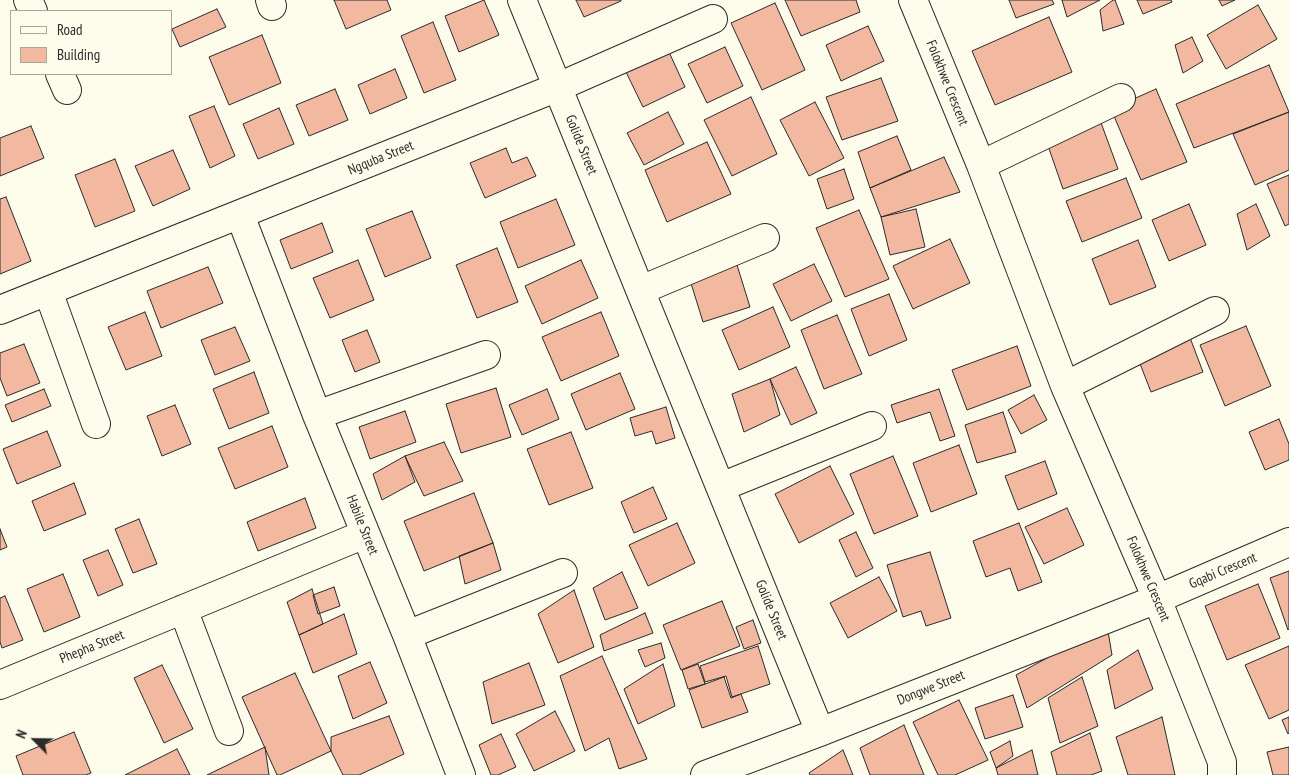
<!DOCTYPE html>
<style>
body{margin:0}
#map{position:relative;width:1289px;height:775px;overflow:hidden;background:#fdfbea;font-family:"PT Sans Narrow",sans-serif}
canvas{display:block}
.legend{position:absolute;left:10px;top:10px;width:162px;height:65px;box-sizing:border-box;background:#fdfbea;border:1px solid #a9a89e;margin:0;padding:6px 9px;list-style:none;font-size:15px;color:#2b2b2b}
.legend li{display:flex;align-items:center;gap:10px;height:25px}
.legend b{width:25px;border:1px solid #a9a89e}
.north{position:absolute;left:10px;top:715px;width:50px;height:50px;-webkit-text-stroke:4px #fdfbea;paint-order:stroke;rotate:293deg;font-size:14px;font-weight:700;line-height:20px;text-align:center;color:#2b2b2b}
.north::after{content:'';display:block;margin:auto;width:18px;height:22px;background:#2b2b2b;clip-path:polygon(50% 0,100% 100%,50% 72%,0 100%)}
</style>
<div id="map">
<canvas width="1289" height="775"></canvas>
<ul class="legend">
<li><b style="height:6px;background:#fdfbea"></b>Road</li>
<li><b style="height:14px;background:#f2b8a0"></b>Building</li>
</ul>
<div class="north">N</div>
</div>
<script>
const ctx = document.querySelector('canvas').getContext('2d');
ctx.lineJoin = 'round';
function fill(path, color) { ctx.fillStyle = color; ctx.fill(path, 'evenodd'); }
const shape = rows => new Path2D(rows.map(r => 'M' + r).join(''));
function stroke(path, color, width, dash) { ctx.strokeStyle = color; ctx.lineWidth = width; ctx.lineCap = dash ? 'butt' : 'round'; ctx.setLineDash(dash || []); ctx.stroke(path); }
function write(font, color, halo, rows, align = 'center') {
  ctx.font = font + ' "PT Sans Narrow",sans-serif'; ctx.lineWidth = 4; ctx.setLineDash([]); ctx.textBaseline = 'middle'; ctx.strokeStyle = halo; ctx.fillStyle = color; for (const [text, x, y, turn = 0] of rows) {
    ctx.save(); ctx.translate(x, y); ctx.rotate((+turn || 0) * Math.PI / 180); ctx.textAlign = isNaN(turn) ? turn : align; if (halo) ctx.strokeText(text, 0, 0); ctx.fillText(text, 0, 0); ctx.restore();
  }
}
const building = shape([
 [334,0,387,0,391,10,346,29,334,0],
 [484,0,499,35,459,52,445,16,484,0],
 [576,0,621,0,621,1,584,17,576,0],
 [785,0,856,0,860,12,801,36,785,0],
 [1009,0,1052,0,1054,4,1016,18,1009,0],
 [1062,0,1100,0,1067,17,1062,0],
 [1113,0,1115,0,1124,24,1103,31,1100,10,1113,0],
 [1137,0,1171,0,1172,2,1143,14,1137,0],
 [1219,0,1235,0,1222,6,1219,0],
 [775,3,805,70,762,90,731,23,775,3],
 [1258,5,1277,39,1226,69,1207,35,1258,5],
 [217,9,226,27,180,47,172,29,217,9],
 [1049,17,1072,72,995,105,972,51,1049,17],
 [433,22,456,80,424,93,401,36,433,22],
 [868,26,884,61,841,81,826,45,868,26],
 [262,35,281,83,229,105,209,57,262,35],
 [1192,37,1203,61,1183,73,1175,45,1192,37],
 [725,47,743,86,707,103,688,64,725,47],
 [669,52,685,87,643,107,626,72,669,52],
 [1269,65,1289,112,1194,148,1176,104,1269,65],
 [395,69,407,98,370,114,358,85,395,69],
 [881,78,898,121,842,140,826,97,881,78],
 [335,89,348,120,309,136,296,105,335,89],
 [1156,89,1187,162,1141,180,1111,109,1156,89],
 [751,97,777,154,732,176,704,120,751,97],
 [815,102,844,158,809,176,780,120,815,102],
 [214,106,235,156,210,168,189,116,214,106],
 [279,108,294,144,258,159,243,124,279,108],
 [668,112,684,144,644,165,627,133,668,112],
 [1289,112,1289,170,1255,185,1233,134,1289,112],
 [1100,120,1118,169,1063,189,1046,140,1100,120],
 [31,126,44,158,0,176,0,138,31,126],
 [897,136,911,170,870,188,858,152,897,136],
 [707,142,731,194,667,222,645,170,707,142],
 [506,148,512,163,527,157,536,176,485,198,470,163,506,148],
 [173,150,190,189,153,206,135,166,173,150],
 [944,157,960,192,881,217,870,188,944,157],
 [115,159,135,211,95,227,75,175,115,159],
 [844,169,854,199,827,209,817,179,844,169],
 [1289,175,1289,224,1285,226,1267,184,1289,175],
 [1126,178,1142,218,1082,242,1066,201,1126,178],
 [6,197,31,261,0,274,0,199,6,197],
 [556,199,575,245,518,268,500,222,556,199],
 [1189,204,1206,245,1169,261,1152,220,1189,204],
 [1256,204,1270,236,1247,250,1237,214,1256,204],
 [916,209,925,247,890,255,881,217,916,209],
 [859,210,889,279,845,297,816,228,859,210],
 [412,211,431,258,385,277,366,229,412,211],
 [322,223,333,252,291,269,280,240,322,223],
 [950,239,970,283,913,309,893,266,950,239],
 [1138,240,1156,287,1110,305,1092,259,1138,240],
 [497,248,518,302,477,318,456,265,497,248],
 [358,260,374,300,330,318,313,278,358,260],
 [581,260,598,298,542,324,525,286,581,260],
 [814,264,832,301,791,321,773,284,814,264],
 [737,265,750,307,703,322,690,280,737,265],
 [208,267,223,303,161,328,147,291,208,267],
 [889,294,907,340,869,356,851,309,889,294],
 [773,307,790,347,739,370,722,330,773,307],
 [145,312,162,356,126,370,108,327,145,312],
 [601,312,619,356,561,381,542,337,601,312],
 [837,315,862,374,824,389,801,330,837,315],
 [1246,326,1271,386,1225,406,1200,345,1246,326],
 [235,327,250,361,215,375,201,340,235,327],
 [367,330,380,362,355,372,342,340,367,330],
 [1189,335,1203,372,1151,392,1137,356,1189,335],
 [24,344,40,383,7,396,0,378,0,353,24,344],
 [1017,346,1031,386,967,410,952,370,1017,346],
 [796,367,817,413,791,425,770,379,796,367],
 [254,372,269,413,229,429,213,389,254,372],
 [620,373,635,409,586,430,571,394,620,373],
 [770,379,780,415,744,432,732,394,770,379],
 [496,388,511,437,461,453,446,404,496,388],
 [44,389,51,406,12,422,5,405,44,389],
 [547,389,559,419,522,435,509,405,547,389],
 [939,389,955,436,940,441,930,412,897,423,891,405,939,389],
 [1034,395,1047,420,1021,434,1008,410,1034,395],
 [175,405,191,444,162,456,147,416,175,405],
 [666,407,675,438,656,444,652,431,635,436,630,418,666,407],
 [405,411,416,442,370,459,359,427,405,411],
 [1003,412,1016,452,977,463,965,425,1003,412],
 [1279,419,1289,444,1289,460,1265,470,1249,432,1279,419],
 [272,426,288,467,235,489,218,448,272,426],
 [47,431,61,466,17,484,3,449,47,431],
 [571,432,593,488,549,505,527,449,571,432],
 [444,442,463,481,424,496,405,456,444,442],
 [959,445,977,494,931,512,913,463,959,445],
 [405,456,415,482,382,500,373,474,405,456],
 [893,456,918,516,874,534,850,474,893,456],
 [1045,461,1057,494,1018,510,1005,476,1045,461],
 [830,466,854,514,799,543,775,494,830,466],
 [74,483,86,514,44,531,32,501,74,483],
 [653,487,667,519,634,533,621,502,653,487],
 [474,493,493,543,424,571,404,521,474,493],
 [305,498,316,528,258,551,247,522,305,498],
 [1067,508,1084,545,1044,564,1025,527,1067,508],
 [139,519,157,564,133,573,115,529,139,519],
 [677,523,695,563,648,586,629,545,677,523],
 [1019,523,1042,582,1018,591,1010,568,986,577,973,541,1019,523],
 [0,529,7,547,0,550,0,529],
 [856,532,873,568,856,577,839,540,856,532],
 [493,543,501,570,465,584,459,556,493,543],
 [108,550,123,585,98,596,83,560,108,550],
 [930,552,951,618,926,626,921,611,903,617,887,565,930,552],
 [1289,571,1289,629,1288,630,1270,578,1289,571],
 [622,572,638,608,605,620,593,588,622,572],
 [63,574,80,617,44,632,27,589,63,574],
 [879,577,897,611,848,638,830,603,879,577],
 [1258,584,1280,638,1227,660,1205,606,1258,584],
 [334,587,340,606,318,614,313,595,334,587],
 [312,589,323,624,299,635,287,602,312,589],
 [574,590,594,647,558,663,538,614,574,590],
 [5,596,23,640,2,648,0,642,0,598,5,596],
 [722,601,740,646,681,670,663,625,722,601],
 [645,613,653,633,604,651,600,635,645,613],
 [344,614,357,654,313,673,299,635,344,614],
 [753,620,761,643,744,649,736,627,753,620],
 [1107,625,1112,655,1027,708,1016,675,1107,625],
 [661,643,665,658,645,667,638,650,661,643],
 [758,646,770,684,732,697,726,676,705,682,700,666,758,646],
 [1289,646,1289,710,1269,719,1245,665,1289,646],
 [1138,650,1153,689,1115,709,1107,670,1138,650],
 [602,656,647,759,619,769,609,738,585,751,560,676,602,656],
 [370,662,387,703,353,719,338,676,370,662],
 [529,663,545,705,492,724,483,682,529,663],
 [663,664,675,706,638,724,624,689,663,664],
 [698,664,705,684,688,689,682,670,698,664],
 [162,665,193,729,164,743,134,678,162,665],
 [295,673,331,751,280,775,277,775,242,697,295,673],
 [724,677,731,698,741,694,748,712,702,728,689,690,724,677],
 [1082,677,1098,726,1060,743,1048,698,1082,677],
 [1013,695,1023,727,985,739,975,708,1013,695],
 [959,700,988,760,955,775,938,775,913,722,959,700],
 [555,711,575,751,534,771,516,734,555,711],
 [389,716,404,754,359,775,343,775,331,751,331,737,389,716],
 [1162,717,1175,775,1128,775,1116,737,1162,717],
 [1289,717,1289,733,1288,734,1282,720,1289,717],
 [904,725,924,775,870,775,860,748,904,725],
 [74,732,91,773,86,775,23,775,16,756,74,732],
 [1090,733,1102,771,1091,775,1057,775,1051,752,1090,733],
 [501,734,516,767,498,775,491,775,479,745,501,734],
 [1010,741,1013,756,996,768,990,752,1010,741],
 [265,747,269,775,207,775,265,747],
 [1289,747,1289,775,1273,775,1267,752,1289,747],
 [177,749,190,775,125,775,177,749],
 [843,750,853,775,810,775,809,773,843,750],
 [1032,750,1038,775,998,775,996,768,1032,750]
]);
fill(building, '#f2b8a0');
stroke(building, '#2b2b2b', 1);
const street = shape([
 [28,0,33,11],
 [270,0,272,6],
 [522,0,820,732],
 [913,0,981,165,1065,386,1157,599,1222,762,1222,775],
 [60,74,67,90],
 [981,165,1121,98],
 [240,215,317,415,407,635,461,775],
 [641,290,765,238],
 [48,291,96,424],
 [0,310,558,87,713,19],
 [1065,386,1215,311],
 [317,415,486,355],
 [721,487,872,426],
 [183,609,229,731],
 [407,635,563,573],
 [0,685,365,534],
 [705,775,820,732,1157,599,1289,542]
]);
stroke(street, '#2b2b2b', 30);
stroke(street, '#fdfbea', 28);
write('14px', '#2b2b2b', '#fdfbea', [
 ["Folokhwe Crescent",947,83,68],
 ["Golide Street",581,145,68],
 ["Ngquba Street",381,158,-22],
 ["Habile Street",362,525,68],
 ["Gqabi Crescent",1223,571,-23],
 ["Folokhwe Crescent",1148,579,67],
 ["Golide Street",771,610,68],
 ["Phepha Street",92,647,-22],
 ["Dongwe Street",931,688,-22]
]);
</script>
